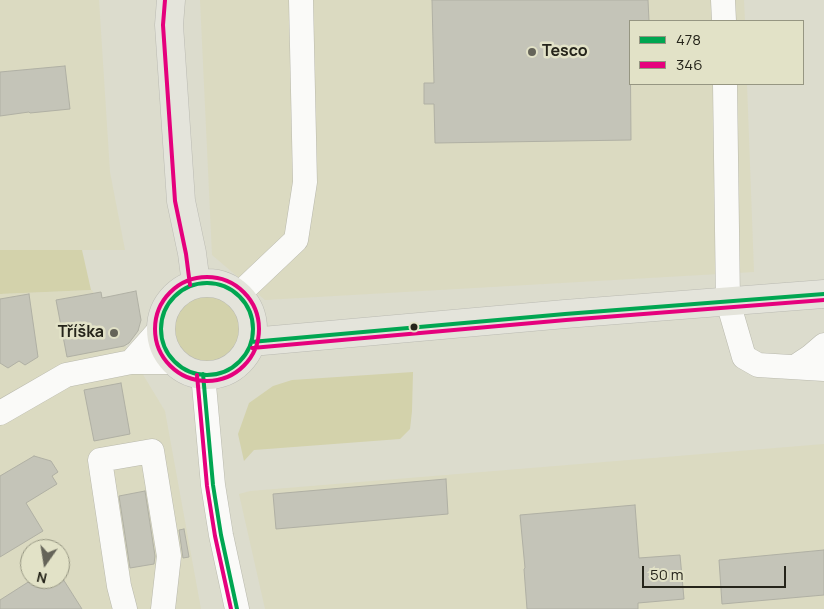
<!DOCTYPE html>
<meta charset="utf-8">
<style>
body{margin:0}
#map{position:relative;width:824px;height:609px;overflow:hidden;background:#dcdccd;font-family:Manrope,sans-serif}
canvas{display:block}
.legend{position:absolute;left:629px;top:20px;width:175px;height:65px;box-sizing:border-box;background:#e2e2c7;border:1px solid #969682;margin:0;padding:6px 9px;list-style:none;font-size:15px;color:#25241a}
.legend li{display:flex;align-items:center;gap:10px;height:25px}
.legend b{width:25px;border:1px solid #969682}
.north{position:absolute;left:20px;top:539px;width:50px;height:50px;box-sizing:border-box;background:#e2e2c7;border:1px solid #969682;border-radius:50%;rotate:193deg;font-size:14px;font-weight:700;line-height:20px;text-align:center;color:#25241a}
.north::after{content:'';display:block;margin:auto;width:18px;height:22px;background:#656459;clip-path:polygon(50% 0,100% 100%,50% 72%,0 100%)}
.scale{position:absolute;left:642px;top:566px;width:144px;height:22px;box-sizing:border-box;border:2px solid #25241a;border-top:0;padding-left:6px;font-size:15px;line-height:18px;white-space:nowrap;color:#25241a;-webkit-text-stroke:4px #e2e2c7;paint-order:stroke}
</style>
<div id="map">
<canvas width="824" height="609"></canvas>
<ul class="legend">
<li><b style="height:6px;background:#00a651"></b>478</li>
<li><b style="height:6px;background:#e5007d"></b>346</li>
</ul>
<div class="north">N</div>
<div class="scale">50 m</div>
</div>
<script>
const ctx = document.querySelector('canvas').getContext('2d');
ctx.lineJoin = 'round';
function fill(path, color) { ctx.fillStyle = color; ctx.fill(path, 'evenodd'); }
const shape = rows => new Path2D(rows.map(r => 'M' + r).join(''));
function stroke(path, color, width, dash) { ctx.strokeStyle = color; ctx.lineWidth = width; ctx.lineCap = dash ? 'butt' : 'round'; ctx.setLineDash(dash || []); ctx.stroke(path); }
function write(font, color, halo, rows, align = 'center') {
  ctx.font = font + ' Manrope,sans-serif'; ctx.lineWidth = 5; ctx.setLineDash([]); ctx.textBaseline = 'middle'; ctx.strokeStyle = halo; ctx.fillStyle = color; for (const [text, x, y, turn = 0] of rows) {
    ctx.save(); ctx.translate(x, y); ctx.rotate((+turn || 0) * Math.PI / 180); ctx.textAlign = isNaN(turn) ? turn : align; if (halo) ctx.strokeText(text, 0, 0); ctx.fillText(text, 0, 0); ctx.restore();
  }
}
fill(shape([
 [0,0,99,0,110,172,125,250,0,250],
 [200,0,744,0,745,21,630,21,630,84,747,84,754,272,265,300,212,255],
 [92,290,165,411,201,609,0,609,0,294],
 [30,549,60,549,60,579,30,579],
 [824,444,824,609,265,609,239,494,250,491]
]), '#dbdac1');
fill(shape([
 [0,250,82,250,91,290,0,294],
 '174 330a34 34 0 1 1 68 0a34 34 0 1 1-68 0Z',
 [413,372,412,411,410,429,400,439,254,450,244,461,238,434,249,403,273,386,292,380]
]), '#d3d2ab');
const building = shape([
 [432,0,648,0,649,21,630,21,631,140,435,143,434,104,424,104,424,83,434,83,432,0],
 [65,66,70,109,30,113,29,112,0,116,0,72,65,66],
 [136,291,141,320,138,331,129,343,124,346,67,357,56,300,101,292,102,298,136,291],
 [29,294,38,357,25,365,19,361,8,368,0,363,0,299,29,294],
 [121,383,130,434,94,441,84,390,121,383],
 [34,456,51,461,58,472,52,476,57,484,26,503,43,531,0,557,0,476,34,456],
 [446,479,448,514,276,529,273,494,446,479],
 [145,491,155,556,154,564,130,568,119,496,145,491],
 [635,505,639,558,680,555,684,599,638,603,638,609,527,609,524,569,525,568,520,515,635,505],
 [184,529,189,557,183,558,179,530,184,529],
 [824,550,824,595,722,604,719,560,824,550],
 [33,579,63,579,82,609,0,609,0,600,33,579]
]);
fill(building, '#c4c4b8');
stroke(building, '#b0b0a4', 1);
const minor = shape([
 [723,0,724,21],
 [725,84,728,302,744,357,758,365,824,369],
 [238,295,296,240,305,182,301,0],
 [131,362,161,328],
 [795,367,810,357,824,345],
 [203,374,213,485,221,535,237,609],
 [0,413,66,375,131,362,177,362],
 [125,609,119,586,100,460,152,451,169,556,163,609]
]);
const major = shape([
 [171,0,169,25,181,201,192,253,196,284],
 '161 329a46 46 0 1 1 92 0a46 46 0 1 1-92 0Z',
 [251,342,565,314,824,294]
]);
stroke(minor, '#b9b9ad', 25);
stroke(major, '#babab2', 29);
stroke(minor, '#fafaf8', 24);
stroke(major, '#e4e4db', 28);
stroke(shape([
 '161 329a46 46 0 1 1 92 0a46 46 0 1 1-92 0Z',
 [251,342,565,314,824,294],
 [203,374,213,485,221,535,237,609]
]), '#00a651', 4);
stroke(shape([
 [165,0,163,25,175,201,186,254,190,285],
 '155 329a52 52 0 1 1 104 0a52 52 0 1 1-104 0Z',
 [252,348,566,320,824,300],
 [197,375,207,486,215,536,231,609]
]), '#e5007d', 4);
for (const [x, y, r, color] of [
 [532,52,5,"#656459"],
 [414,327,4.5,"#25241a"],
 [114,333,5,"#656459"]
]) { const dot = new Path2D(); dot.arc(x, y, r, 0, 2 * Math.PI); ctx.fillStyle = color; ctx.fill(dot); stroke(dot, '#e2e2c7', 2); }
write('bold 16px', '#25241a', '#e2e2c7', [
 ["Tesco",542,52],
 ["Tříška",104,333,"right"]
], 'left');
</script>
